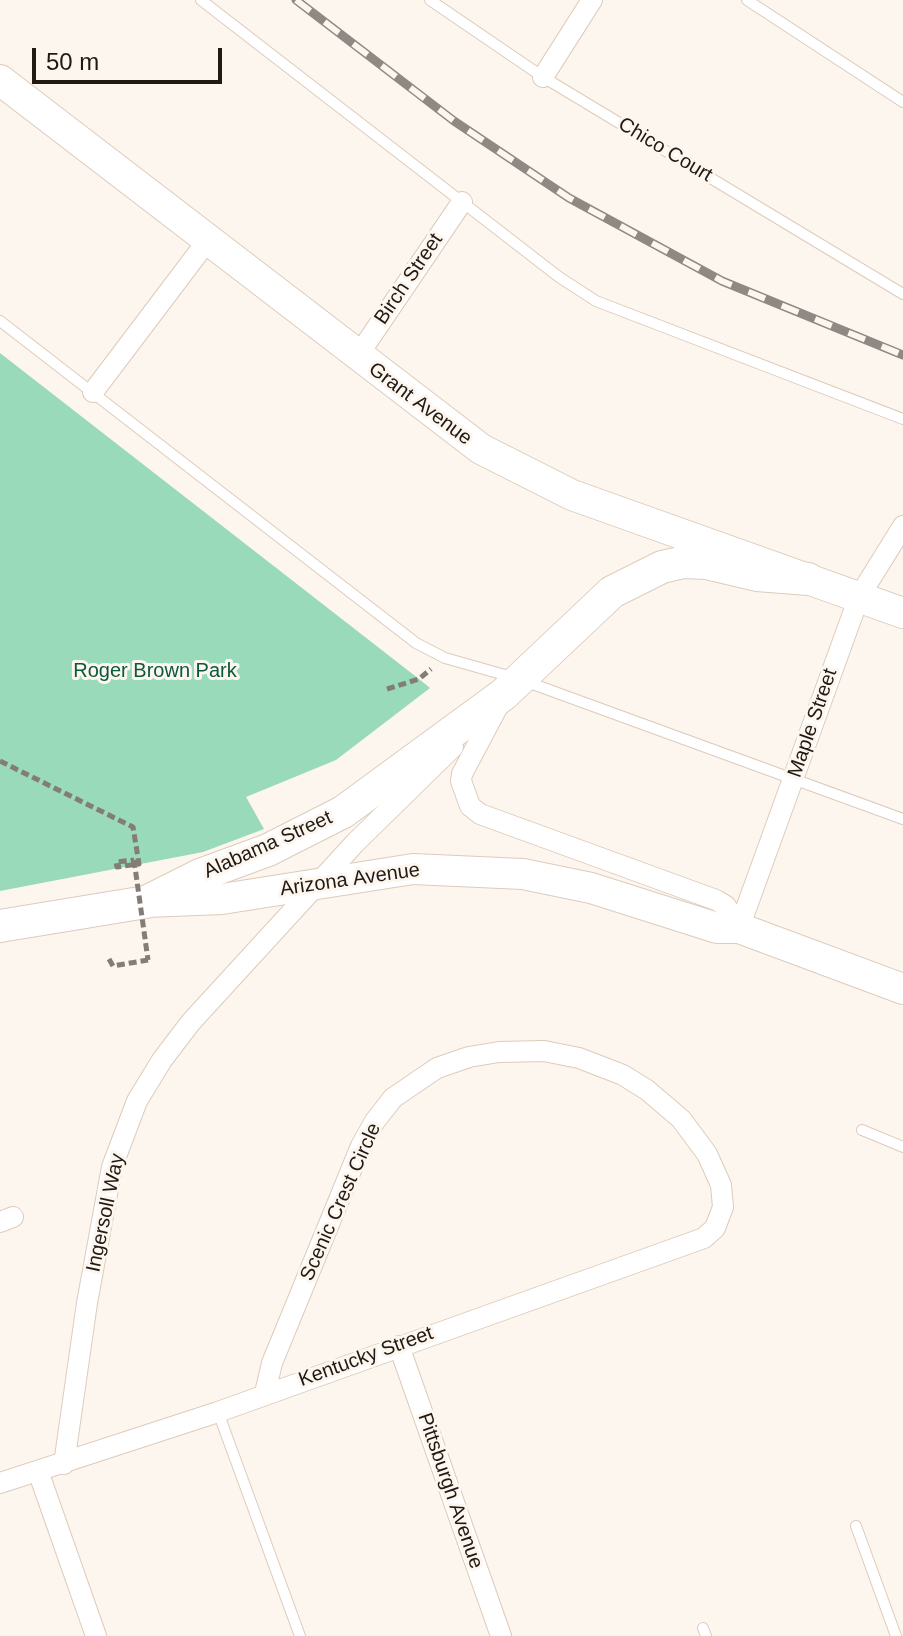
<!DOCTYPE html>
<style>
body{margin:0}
#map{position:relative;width:903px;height:1636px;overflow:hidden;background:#fdf6ef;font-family:Helvetica,sans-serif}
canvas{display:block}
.scale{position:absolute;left:32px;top:48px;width:190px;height:36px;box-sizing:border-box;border:4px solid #201914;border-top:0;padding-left:10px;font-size:24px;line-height:28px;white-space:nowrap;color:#201914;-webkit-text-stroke:6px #fdf6ef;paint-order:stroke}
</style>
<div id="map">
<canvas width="903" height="1636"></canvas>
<div class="scale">50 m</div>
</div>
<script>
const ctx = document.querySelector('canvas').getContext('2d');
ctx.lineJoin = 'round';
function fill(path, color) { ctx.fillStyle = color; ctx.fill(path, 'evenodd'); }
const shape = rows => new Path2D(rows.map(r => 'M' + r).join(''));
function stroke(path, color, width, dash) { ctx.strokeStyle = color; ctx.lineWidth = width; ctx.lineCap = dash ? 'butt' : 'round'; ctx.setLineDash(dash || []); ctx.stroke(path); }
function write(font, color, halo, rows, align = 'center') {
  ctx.font = font + ' Helvetica,sans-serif'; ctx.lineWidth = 6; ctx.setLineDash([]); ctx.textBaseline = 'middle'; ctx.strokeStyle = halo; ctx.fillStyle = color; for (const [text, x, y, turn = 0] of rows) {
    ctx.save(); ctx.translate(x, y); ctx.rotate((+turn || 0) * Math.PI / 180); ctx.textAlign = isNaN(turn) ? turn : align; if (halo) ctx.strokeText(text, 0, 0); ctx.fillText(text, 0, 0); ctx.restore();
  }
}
fill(shape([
 [0,353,419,679,430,688,336,760,246,797,264,829,203,852,0,891]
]), '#98dab9');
const lane = shape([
 [201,0,559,277,596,301,903,419],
 [430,0,543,77,903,294],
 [747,0,903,102],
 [0,321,416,643,445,658,519,679,903,819],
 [862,1130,903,1147],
 [218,1412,300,1636],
 [856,1526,896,1636],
 [703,1628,706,1636]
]);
const street = shape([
 [543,77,592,0],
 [357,357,462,202],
 [93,392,208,240],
 [499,704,462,774,461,781,470,806,480,814,716,900,726,906,739,928],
 [739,928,859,597,903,526],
 [0,1222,13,1217],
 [399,1346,501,1636],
 [64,1464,87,1303,112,1167,137,1101,162,1060,191,1022,355,843,453,747],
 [38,1471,96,1636],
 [0,1483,218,1412,704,1238,715,1228,723,1207,721,1185,707,1154,681,1119,647,1090,623,1075,579,1058,544,1051,499,1052,469,1057,437,1068,393,1098,375,1121,361,1146,272,1363,265,1393]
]);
const secondary = shape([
 [0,80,481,449,572,495,903,613],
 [146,902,222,899,413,869,523,874,591,888,717,928,739,928,903,989]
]);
const primary = shape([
 [0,926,146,902,200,875,268,850,343,812,504,694,612,592,662,567,684,562,706,563,757,575,808,579]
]);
stroke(lane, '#ddcbbb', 12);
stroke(street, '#ddcbbb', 22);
stroke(secondary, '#ddcbbb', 32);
stroke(primary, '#ddcbbb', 34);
stroke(shape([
 [387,689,419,679,431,669],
 [0,761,133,827,139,864,117,867,116,862,134,860],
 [109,959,113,966,148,960]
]), '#847d77', 5, [8, 4]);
stroke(lane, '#fff', 10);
stroke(street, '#fff', 20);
stroke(secondary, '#fff', 30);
stroke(primary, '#fff', 32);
const rail = shape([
 [296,0,454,121,569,198,722,281,903,355]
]);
stroke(rail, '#908983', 9);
stroke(rail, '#fdf6ef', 6, [18]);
stroke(shape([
 [134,860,148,960]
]), '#847d77', 5, [8, 4]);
write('20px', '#201914', '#fdf6ef', [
 ["Chico Court",665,150,31],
 ["Birch Street",409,279,-56],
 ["Grant Avenue",420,404,37],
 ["Maple Street",813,723,-71],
 ["Alabama Street",268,845,-24],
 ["Arizona Avenue",350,880,-8],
 ["Scenic Crest Circle",341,1202,-66],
 ["Ingersoll Way",106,1213,-78],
 ["Kentucky Street",366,1357,-20],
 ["Pittsburgh Avenue",450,1491,71]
]);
write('20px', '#095a3d', '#fdf6ef', [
 ["Roger Brown Park",155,671]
]);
</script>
